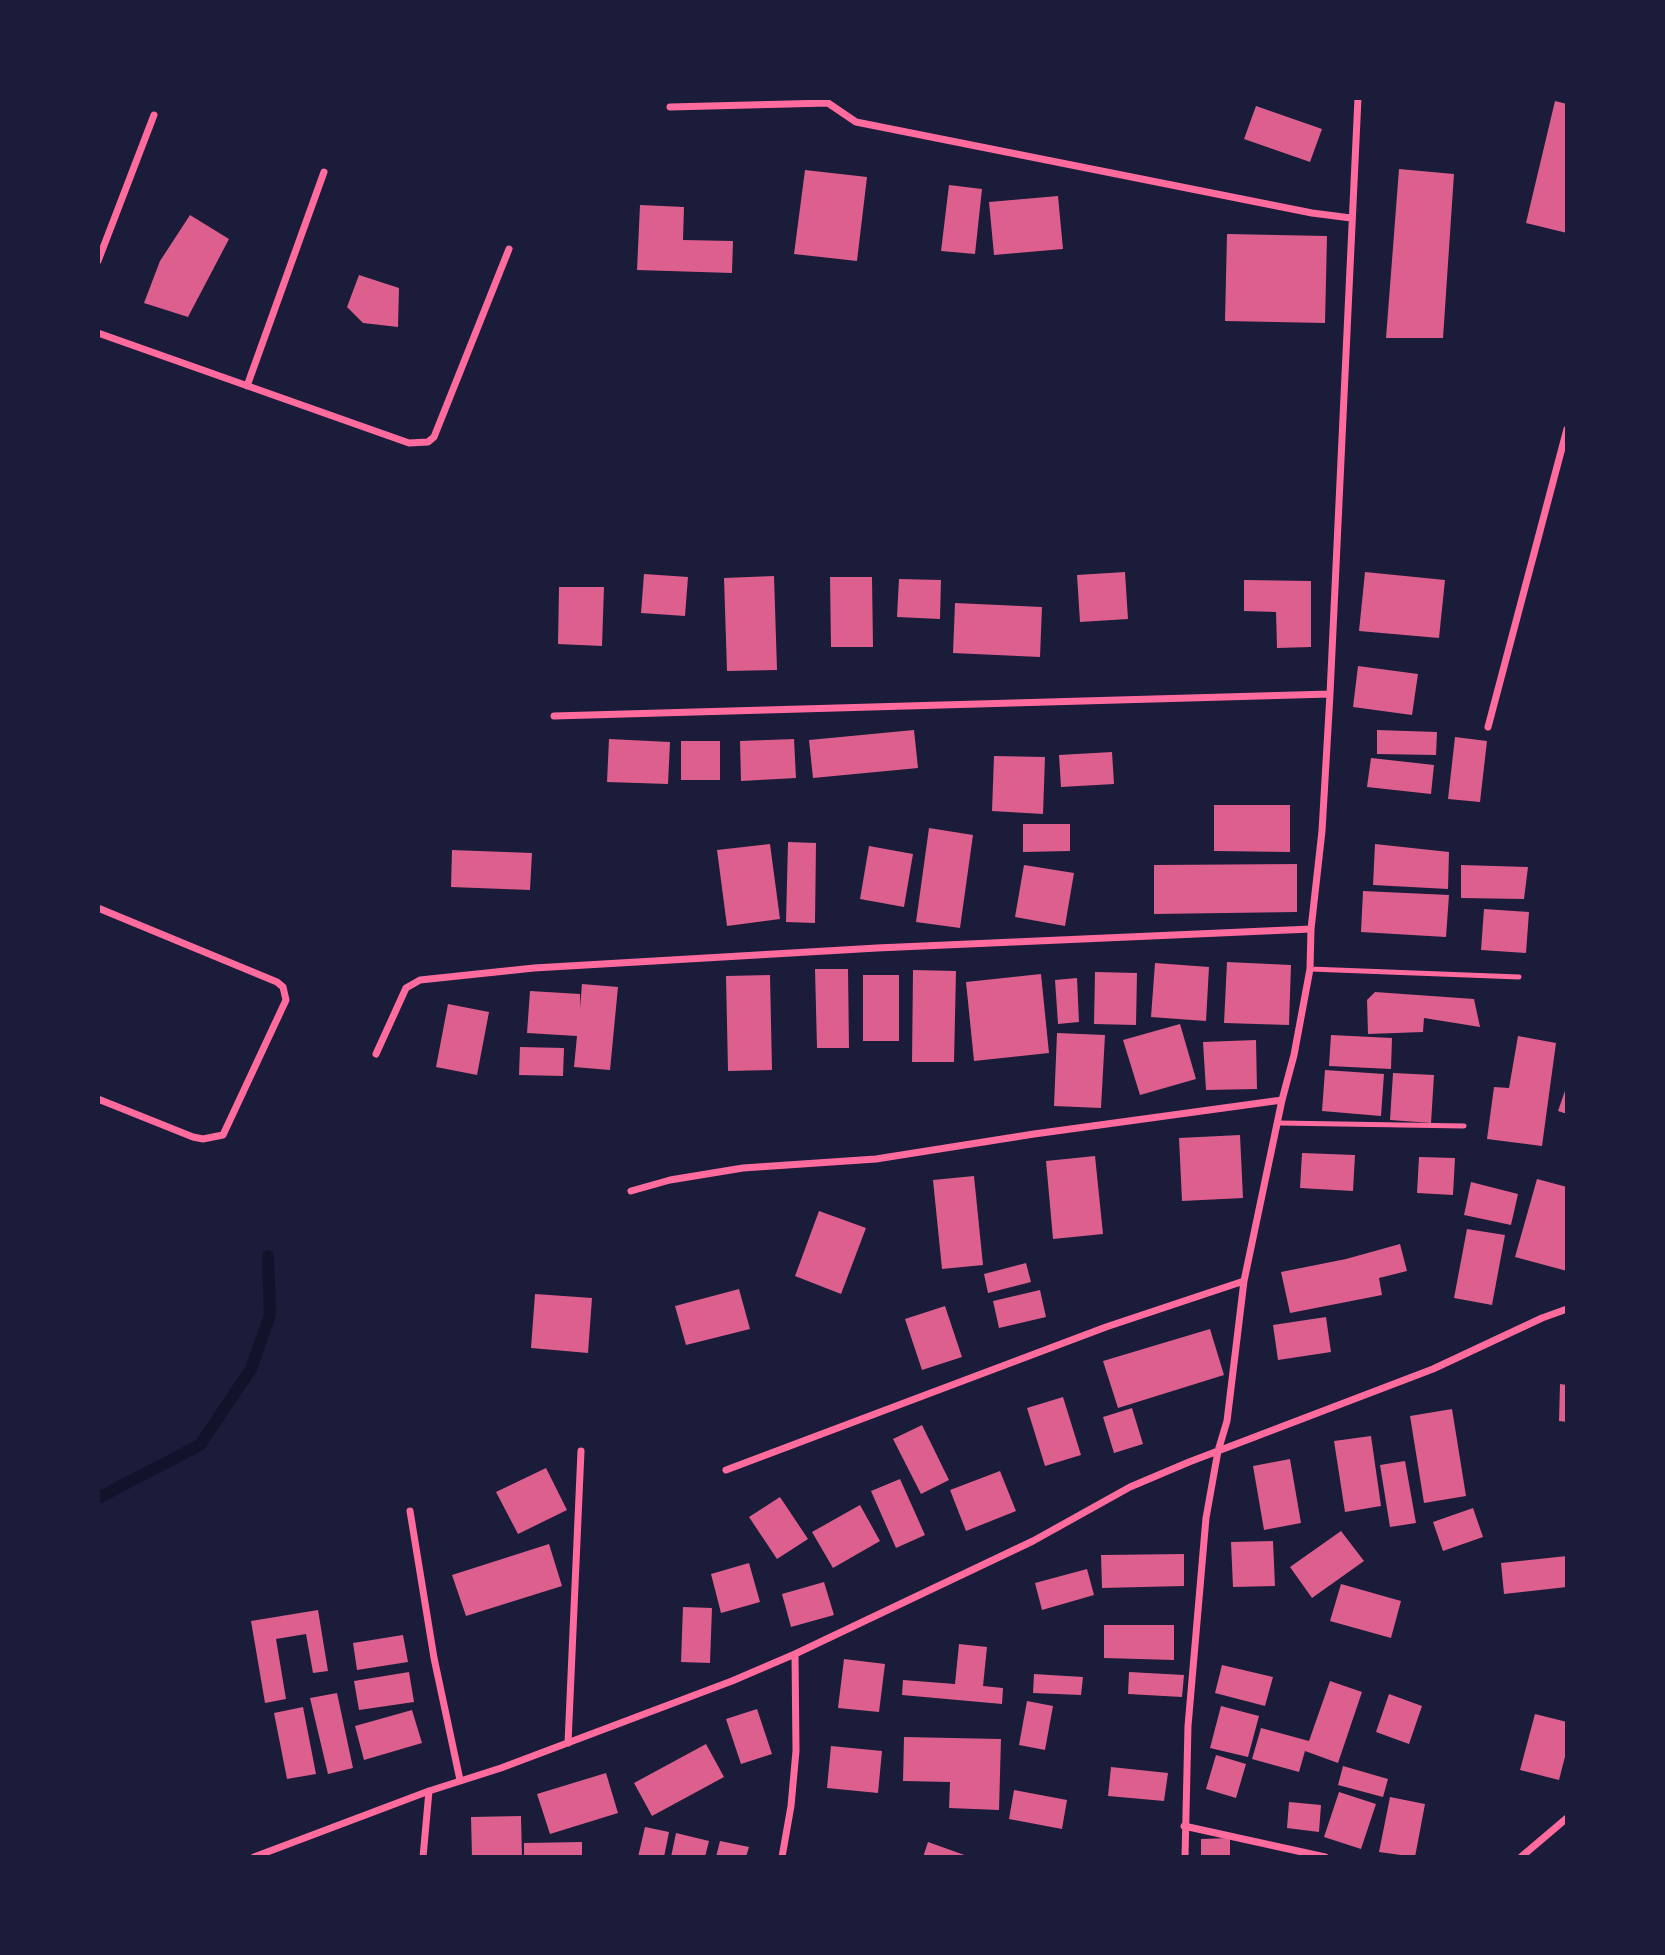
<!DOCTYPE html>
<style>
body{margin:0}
#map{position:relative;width:1665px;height:1955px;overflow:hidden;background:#1b1b3a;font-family:"Noto Sans",sans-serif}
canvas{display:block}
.frame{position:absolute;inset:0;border:100px solid #1b1b3a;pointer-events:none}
</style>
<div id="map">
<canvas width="1665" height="1955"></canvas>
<div class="frame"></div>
</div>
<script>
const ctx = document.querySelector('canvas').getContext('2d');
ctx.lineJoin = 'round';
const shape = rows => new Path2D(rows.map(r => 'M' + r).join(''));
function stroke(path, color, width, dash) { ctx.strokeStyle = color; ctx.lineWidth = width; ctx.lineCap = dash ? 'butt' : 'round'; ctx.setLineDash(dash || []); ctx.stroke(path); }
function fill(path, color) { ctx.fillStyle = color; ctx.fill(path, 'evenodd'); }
stroke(shape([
 [98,1498,200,1445,251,1369,270,1315,268,1256]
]), '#12122b', 12);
fill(shape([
 [1555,101,1567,104,1567,233,1526,223],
 [1256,106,1322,129,1310,162,1244,139],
 [1399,169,1454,174,1443,338,1386,338],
 [805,170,867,177,857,261,794,254],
 [949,185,982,189,975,254,941,251],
 [1058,196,1063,249,994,255,989,202],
 [640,205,684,207,683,240,733,241,732,273,637,270],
 [190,215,229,239,188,317,144,303,160,261],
 [1227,234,1327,236,1325,323,1225,321],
 [359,275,399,288,398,327,363,323,347,307],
 [1125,572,1128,619,1080,622,1077,575],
 [1365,572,1445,580,1439,638,1359,631],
 [644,574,688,577,685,616,641,613],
 [774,576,777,670,727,671,724,578],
 [830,577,872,577,873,647,831,647],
 [899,579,941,580,940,619,897,617],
 [1244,580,1311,581,1311,647,1277,648,1276,612,1244,611],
 [559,587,604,587,602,646,558,644],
 [955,603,1042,607,1040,657,953,653],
 [1358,666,1418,674,1412,715,1353,707],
 [914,730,918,768,813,778,809,740],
 [1377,730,1437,732,1436,755,1377,754],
 [1455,737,1487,741,1480,802,1448,799],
 [609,739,670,742,668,784,607,782],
 [794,739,796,778,741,781,740,741],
 [681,741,720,741,720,780,681,780],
 [1112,752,1114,784,1061,787,1059,755],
 [994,756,1045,757,1043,814,992,811],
 [1371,758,1434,765,1431,794,1367,787],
 [1214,805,1290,805,1290,852,1214,851],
 [1023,824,1070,824,1070,851,1023,852],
 [929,828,973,835,960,928,916,922],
 [788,842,816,843,815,923,786,922],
 [770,844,780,919,727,926,717,850],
 [1375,844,1449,852,1448,889,1373,885],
 [869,846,913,854,904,907,860,899],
 [452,850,532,853,530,890,451,887],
 [1297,864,1297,912,1154,914,1154,865],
 [1024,865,1074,873,1065,926,1015,917],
 [1461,865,1528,867,1524,899,1461,898],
 [1363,891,1449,895,1446,937,1361,932],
 [1484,909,1529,912,1526,953,1481,950],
 [1227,962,1291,965,1289,1025,1224,1023],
 [1155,963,1209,967,1206,1021,1151,1017],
 [815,969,848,969,849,1048,817,1048],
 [913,970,956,971,954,1062,912,1062],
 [1095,972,1137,973,1136,1025,1094,1024],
 [1041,974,1049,1053,974,1061,966,982],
 [770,975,772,1070,728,1071,726,976],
 [863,975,899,975,899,1041,863,1041],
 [1077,978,1079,1022,1058,1024,1055,980],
 [582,984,618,987,610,1070,574,1067,577,1036,527,1033,530,991,580,994,580,1008],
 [1375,992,1474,999,1480,1027,1424,1018,1423,1032,1368,1034,1367,1000],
 [448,1004,489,1012,477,1075,436,1067],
 [1180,1024,1196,1079,1140,1095,1123,1040],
 [1057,1033,1105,1035,1101,1108,1054,1106],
 [1331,1035,1392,1038,1391,1069,1329,1066],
 [1518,1036,1556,1043,1542,1146,1487,1139,1494,1087,1509,1088],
 [1256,1040,1257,1089,1206,1090,1203,1042],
 [520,1047,564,1048,563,1076,519,1075],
 [1325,1070,1384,1074,1381,1116,1322,1111],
 [1393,1073,1434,1075,1431,1123,1390,1120],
 [1567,1085,1567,1114,1558,1111],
 [1240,1135,1243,1198,1182,1201,1179,1138],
 [1302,1153,1355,1155,1353,1191,1300,1188],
 [1095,1156,1103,1234,1053,1239,1046,1161],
 [1419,1157,1455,1158,1453,1195,1417,1193],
 [974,1176,983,1265,942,1269,933,1180],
 [1537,1179,1567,1187,1567,1271,1515,1257],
 [1471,1182,1518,1194,1511,1225,1464,1215],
 [819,1211,866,1228,841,1294,795,1276],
 [1467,1229,1505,1235,1492,1305,1454,1298],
 [1400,1244,1407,1271,1379,1278,1382,1295,1290,1313,1281,1272,1346,1259],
 [1026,1263,1031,1282,988,1293,984,1274],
 [739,1289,750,1329,686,1345,675,1306],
 [1040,1290,1046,1317,999,1328,993,1301],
 [535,1294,592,1298,588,1353,531,1348],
 [945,1306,962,1357,922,1370,905,1319],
 [1326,1317,1331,1352,1278,1360,1273,1325],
 [1210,1329,1224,1375,1118,1408,1103,1361],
 [1560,1384,1567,1385,1567,1422,1559,1421],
 [1063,1397,1081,1455,1045,1466,1027,1408],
 [1132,1408,1143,1444,1114,1453,1103,1417],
 [1452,1409,1466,1496,1424,1503,1410,1416],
 [922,1425,949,1480,921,1494,893,1439],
 [1371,1436,1381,1506,1345,1512,1334,1441],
 [1290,1459,1301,1523,1264,1530,1253,1466],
 [1405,1461,1416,1523,1390,1527,1380,1465],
 [546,1468,567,1510,518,1534,496,1492],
 [1000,1471,1016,1511,966,1531,950,1490],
 [900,1479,925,1535,896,1548,871,1491],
 [780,1497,808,1539,777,1559,749,1517],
 [860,1505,880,1541,833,1568,812,1532],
 [1473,1508,1483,1537,1443,1551,1433,1522],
 [1341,1531,1364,1561,1312,1598,1290,1567],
 [1273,1541,1275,1586,1233,1587,1231,1542],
 [549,1544,562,1586,466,1616,452,1575],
 [1184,1554,1184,1586,1102,1588,1101,1555],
 [1567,1556,1567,1587,1504,1594,1501,1563],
 [749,1563,760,1602,721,1613,711,1574],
 [1087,1569,1094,1595,1042,1610,1035,1583],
 [824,1582,834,1615,791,1627,782,1594],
 [1341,1584,1401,1601,1391,1638,1330,1621],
 [683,1607,712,1608,710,1663,681,1662],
 [318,1610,328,1671,313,1673,306,1634,276,1639,286,1699,265,1703,251,1621],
 [1104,1625,1174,1625,1174,1660,1104,1658],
 [403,1635,408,1662,357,1670,353,1643],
 [959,1644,987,1647,983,1686,1003,1688,1002,1704,902,1695,903,1680,955,1684],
 [844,1659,885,1664,879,1712,838,1708],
 [1222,1665,1273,1677,1265,1706,1215,1693],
 [409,1672,414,1702,359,1710,354,1681],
 [1129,1672,1184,1675,1182,1697,1128,1694],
 [1034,1674,1083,1677,1081,1695,1033,1693],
 [1330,1681,1362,1692,1338,1763,1305,1751,1299,1772,1252,1759,1261,1728,1309,1741],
 [337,1693,353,1768,328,1774,310,1698],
 [1389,1694,1422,1706,1409,1744,1376,1732],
 [1027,1701,1053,1706,1045,1750,1019,1745],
 [1221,1706,1259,1716,1248,1757,1210,1748],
 [303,1707,316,1774,287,1779,274,1713],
 [757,1709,772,1754,741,1764,726,1719],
 [412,1710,422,1743,364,1760,355,1726],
 [1535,1714,1567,1722,1567,1749,1559,1780,1520,1770],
 [904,1737,1001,1739,999,1810,949,1808,950,1782,903,1781],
 [706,1744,724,1777,652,1816,634,1783],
 [831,1746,882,1751,878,1793,827,1788],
 [1216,1755,1246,1764,1236,1798,1206,1789],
 [1343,1766,1388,1779,1383,1797,1338,1785],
 [1111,1767,1168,1773,1164,1801,1108,1796],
 [606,1773,618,1813,550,1834,537,1794],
 [1014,1790,1067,1800,1062,1829,1009,1819],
 [1339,1792,1376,1804,1361,1849,1324,1837],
 [1390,1797,1425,1804,1415,1857,1379,1852],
 [1289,1802,1321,1805,1319,1832,1287,1828],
 [521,1816,522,1857,472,1857,471,1817],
 [645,1827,669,1832,664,1857,638,1857],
 [676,1833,709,1841,705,1857,671,1857],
 [1230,1838,1230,1857,1201,1857,1201,1839],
 [720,1841,749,1847,746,1857,716,1857],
 [582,1842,582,1857,524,1857,524,1843],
 [928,1842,970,1857,923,1857]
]), '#dd5f8e');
stroke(shape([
 [1310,969,1519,977],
 [1279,1123,1464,1126]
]), '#ff6b9d', 5);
stroke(shape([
 [824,98,828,103,856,122,1312,213,1351,218],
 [670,107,828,103],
 [98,261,154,115],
 [98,333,409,443,428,442,434,437,509,249],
 [247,386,324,172],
 [554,716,1330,694],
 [1488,727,1567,429],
 [98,908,277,982,283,987,286,1000,223,1135,203,1139,193,1137,98,1099],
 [376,1054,406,988,420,980,534,968,877,948,1311,929],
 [631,1191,670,1180,743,1168,876,1159,1034,1134,1282,1100],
 [726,1470,1106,1327,1244,1281],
 [410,1511,434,1658,460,1780],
 [568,1743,581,1451],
 [1184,1826,1325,1857],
 [254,1857,429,1791,501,1768,732,1681,795,1654,1033,1541,1130,1487,1189,1462,1433,1369,1542,1318,1567,1309],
 [423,1857,429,1791],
 [782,1857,791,1806,796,1751,795,1654],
 [1185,1857,1188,1726,1206,1518,1218,1451,1227,1421,1244,1281,1282,1100,1294,1055,1310,969,1311,929,1322,831,1330,694,1358,98],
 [1521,1857,1567,1818]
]), '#ff6b9d', 7);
</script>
